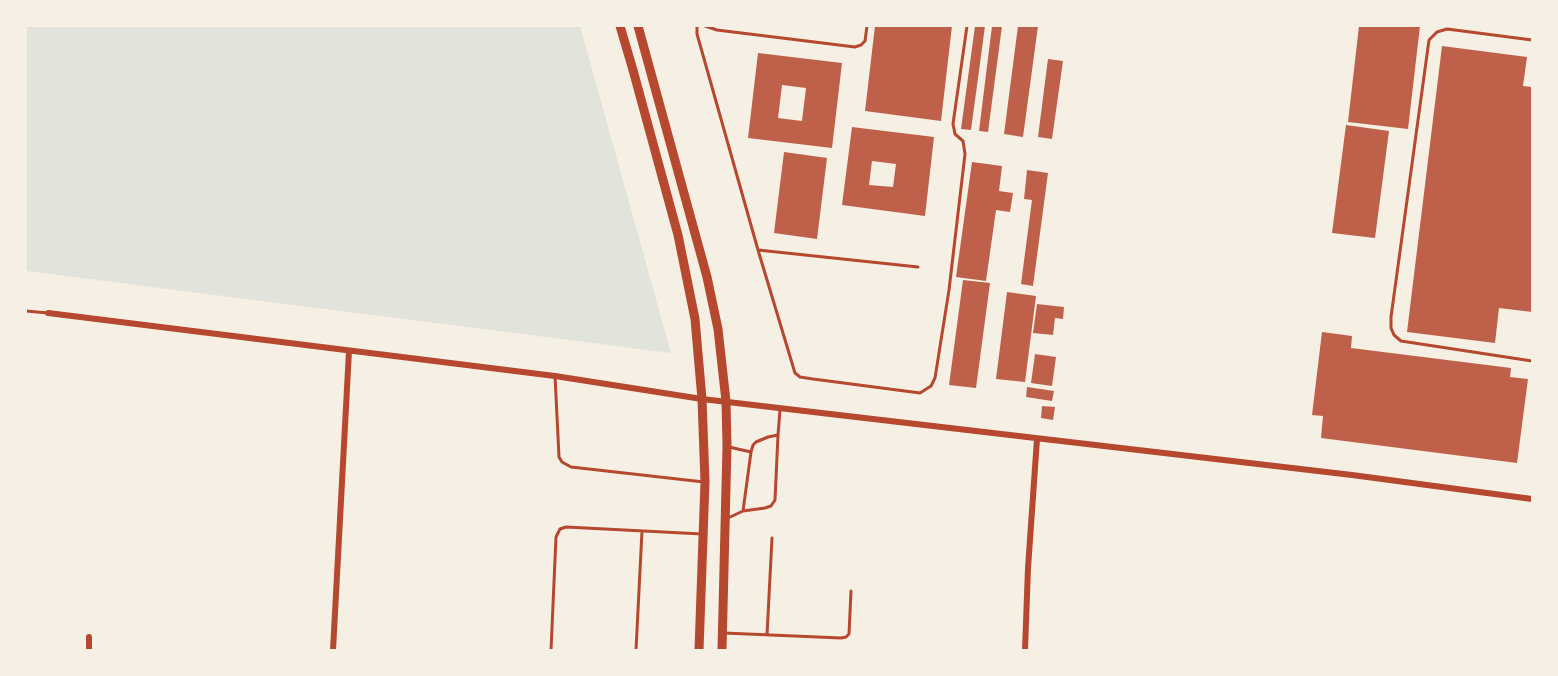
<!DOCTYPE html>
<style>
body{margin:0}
#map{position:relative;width:1558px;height:676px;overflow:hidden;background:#f6efe4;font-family:Montserrat,sans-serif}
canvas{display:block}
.frame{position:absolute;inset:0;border:27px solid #f6efe4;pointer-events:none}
</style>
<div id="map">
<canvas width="1558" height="676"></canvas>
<div class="frame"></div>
</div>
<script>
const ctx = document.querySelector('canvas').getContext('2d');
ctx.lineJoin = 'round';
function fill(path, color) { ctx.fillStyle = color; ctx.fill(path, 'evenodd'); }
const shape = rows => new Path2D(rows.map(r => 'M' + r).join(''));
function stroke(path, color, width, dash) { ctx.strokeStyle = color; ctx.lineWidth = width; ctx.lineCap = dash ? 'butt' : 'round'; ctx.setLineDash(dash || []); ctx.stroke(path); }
fill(shape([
 [26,26,580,26,671,353,26,271]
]), '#e2e4dc');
fill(shape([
 [875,26,952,26,941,121,865,111],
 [975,26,985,26,971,130,961,129],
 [992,26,1002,26,988,132,979,131],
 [1018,26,1038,26,1023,137,1004,134],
 [1359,26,1420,26,1408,129,1348,122],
 [1442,46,1527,57,1523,86,1532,87,1532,312,1499,308,1495,343,1407,332],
 [758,53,842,63,832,148,748,138],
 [782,85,806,88,802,121,778,118],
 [1048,59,1063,61,1052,139,1038,137],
 [1346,125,1389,131,1375,238,1332,233],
 [852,127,934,137,925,216,842,205],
 [872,161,896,164,893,187,869,185],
 [784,152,827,158,817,239,774,233],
 [972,162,1002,166,999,191,1013,193,1010,212,996,210,986,281,956,277],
 [1027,170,1048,173,1033,286,1021,284,1032,200,1024,199],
 [963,280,990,283,976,388,949,385],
 [1007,292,1036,296,1025,382,996,379],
 [1037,304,1064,307,1063,319,1055,318,1053,335,1033,333],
 [1322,332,1352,336,1351,348,1511,368,1510,377,1528,379,1517,463,1321,438,1323,416,1312,415],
 [1035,354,1056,357,1052,386,1031,383],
 [1027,387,1054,391,1052,401,1026,397],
 [1042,406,1055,407,1053,420,1041,418]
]), '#bf614a');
stroke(shape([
 [697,26,697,34,758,250,795,373,800,377,813,379,920,393,931,386,935,378,949,290,965,154,963,141,955,134,953,124,967,26],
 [705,26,717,30,855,47,861,45,865,41,867,26],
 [1532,40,1447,29,1437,32,1429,40,1391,317,1391,328,1394,335,1401,341,1532,361],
 [758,250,918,267],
 [26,311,48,313],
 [555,376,559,457,562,462,571,467,704,482],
 [729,447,751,452],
 [743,511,765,508,771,506,775,500,778,435],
 [728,518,743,511,751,452,753,445,756,442,768,437,778,435,780,410],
 [724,633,841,638,846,637,849,634,851,591],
 [767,635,772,538],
 [551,650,556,537,560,529,566,527,702,534],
 [636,650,642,531]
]), '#b5482f', 3);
stroke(shape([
 [48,313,555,376,702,399,1352,475,1532,499],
 [89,650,89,637],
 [333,650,349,351],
 [1025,650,1028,568,1037,439]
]), '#b5482f', 6);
stroke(shape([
 [620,26,633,70,678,235,695,319,702,399,705,482,699,650],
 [638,26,707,277,718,329,726,401,727,446,722,650]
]), '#b5482f', 9);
</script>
